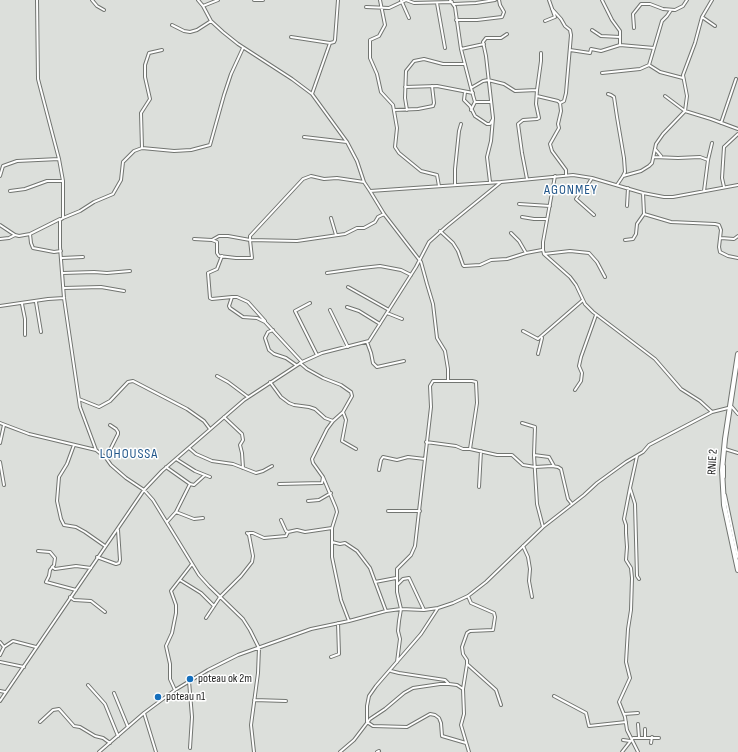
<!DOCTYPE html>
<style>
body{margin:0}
canvas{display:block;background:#dcdfdb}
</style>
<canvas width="738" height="752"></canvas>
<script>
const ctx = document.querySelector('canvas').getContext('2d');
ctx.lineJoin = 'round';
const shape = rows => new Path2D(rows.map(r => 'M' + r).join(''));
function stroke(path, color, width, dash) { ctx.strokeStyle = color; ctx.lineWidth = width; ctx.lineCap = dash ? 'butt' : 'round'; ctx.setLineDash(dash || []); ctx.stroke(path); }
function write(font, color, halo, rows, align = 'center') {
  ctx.font = font + ' "Sofia Sans Condensed",sans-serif'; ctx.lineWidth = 3; ctx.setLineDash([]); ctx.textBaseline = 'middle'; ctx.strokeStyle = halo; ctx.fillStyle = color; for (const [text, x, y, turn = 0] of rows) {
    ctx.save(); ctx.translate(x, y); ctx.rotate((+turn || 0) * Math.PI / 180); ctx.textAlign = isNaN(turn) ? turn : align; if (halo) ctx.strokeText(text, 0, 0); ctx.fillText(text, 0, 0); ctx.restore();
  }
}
const minor = shape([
 [37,0,38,79,59,159,63,181,63,218,60,220,60,247,64,298,80,407,96,450],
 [92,0,97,6,104,10],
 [198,0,203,6,211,21,223,32,238,44,292,79,312,94,347,142,357,161,364,182,370,191,501,182],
 [254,0,263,0],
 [380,0,385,25,379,36,370,40,370,58,377,74,381,92,393,105,397,128,395,147,399,153,421,171,437,175,439,186],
 [401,0,409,18],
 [406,0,414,3,452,2],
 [450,0,455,7,461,49,471,88,483,81,488,80,504,84,515,91,537,90],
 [602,0,612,20,620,31,620,45,654,48],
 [437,3,445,48],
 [454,4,476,3,495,0],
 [203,6,218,0],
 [366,7,389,8,406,0],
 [552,9,561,19,565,26,570,30,571,35,566,93,564,101,560,103],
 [671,10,667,16,662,21,649,65,660,72,683,78],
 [702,17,715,26],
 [456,20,477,20,502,17,504,12,500,5,499,0],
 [545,21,555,17,549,0],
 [172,25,184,31,190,32,197,30,211,21],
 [634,28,633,14,641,4,650,4,663,9,675,10,683,6,687,0],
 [592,30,601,36,620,37],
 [291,37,330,43,334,42,335,40,338,0],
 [461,49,484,44],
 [570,50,590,53,591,49,601,51,620,45],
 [602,73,640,69,649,65],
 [405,87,437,86,473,93],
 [471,88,475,102,471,110],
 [465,92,464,100,470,106,475,116,487,124,490,124,493,119],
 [312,94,330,43],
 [608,94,611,95,614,97,617,117,624,158,625,172,623,176],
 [537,96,558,101,560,103,561,111,558,124,559,128,550,144,552,151,566,170,566,175],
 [665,96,685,111,711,119,738,129],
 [475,102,491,102],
 [394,110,418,109,433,106,434,103,432,86],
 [407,110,405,98,406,71,414,61,424,59,443,64,465,64],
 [721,123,736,79],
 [304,137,347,142],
 [142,148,141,113,150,99,145,77,145,65,149,53,162,50],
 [655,149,661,156],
 [654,157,678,158,700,157,708,160],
 [0,176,3,166,17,161,59,159],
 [555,176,543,242,543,250,544,254,570,277,576,285,585,304,593,312,655,359,681,389,700,401,712,412],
 [592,178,587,186,580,193,576,199,594,215],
 [527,179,522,153,518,124,523,120,537,119,539,118,536,104,537,90,541,61,541,53],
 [490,182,487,157,491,141,493,118,486,56,483,42,486,38,501,38,507,34],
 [455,185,455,169,459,131,461,124],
 [617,185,623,176,641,171,649,166,652,163,656,144,663,134,685,111,687,96,683,75,695,43,702,17,712,0],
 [724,187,722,178,724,147,738,134],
 [10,191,25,189,47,181,63,181],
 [370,191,384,214,421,262,427,284,433,304,437,338,445,351,448,369,448,380],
 [704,191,708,160,712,143],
 [519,204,550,206],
 [627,206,628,188],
 [644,214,671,222,715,224,719,225,721,230,719,247,720,252,728,256,738,258],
 [522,217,534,219,547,219],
 [63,218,80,211,94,202,113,194,121,180,123,162,134,151,142,148,174,151,191,150,210,145,224,95,231,74,243,48],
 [331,218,336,235],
 [0,225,15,235],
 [440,231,453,243,458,251,463,265,464,266,480,265,491,260,507,259,526,253,542,250],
 [511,233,519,241,526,253],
 [30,234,31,243,33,248,54,252,61,251],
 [721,238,734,239,738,236],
 [0,239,9,238,15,235,19,236,30,234,60,219],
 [194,239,212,240,219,236,228,236,250,240,297,241,345,234,357,228,364,228,375,222,378,217,384,214],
 [212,240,217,242,217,253,219,256,236,258,252,258,250,240,250,236,303,179,311,176,324,179,337,178,364,182],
 [625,240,633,239,636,234,637,224,644,214,643,193],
 [544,254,570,251,589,253,597,262,605,277],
 [222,256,217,269,208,273,210,298,212,299,232,297,229,306,230,308,243,317,257,318,265,322,302,362],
 [62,258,83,257],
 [63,273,94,272,107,273,130,271],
 [327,273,362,268,380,266,401,270,411,275],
 [348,287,389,310],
 [64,288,101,287,124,291],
 [232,297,237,297,248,302,265,321],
 [36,302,41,332],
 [310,303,295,311,317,355],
 [22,304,25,319,25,335],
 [0,306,48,299,64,298],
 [347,307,359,311,380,324],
 [330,310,348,347],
 [387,313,402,319],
 [273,330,268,332,265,338,269,350,274,354,286,358,296,365],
 [523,331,538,339,583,300],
 [367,342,371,353,373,363,377,367,404,361],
 [538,354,542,338],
 [217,376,228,382,248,397],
 [270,382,281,397,289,403,294,405,309,407,315,409,325,418,333,421,343,412,352,396,351,392,341,385,323,378,307,369,300,363],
 [575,390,581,381,582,373,579,366,581,357,596,315],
 [79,399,99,407,110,401,128,382,133,381,187,409,204,421,210,429],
 [343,412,346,420,342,441,356,449],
 [224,417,242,434,243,440,240,445,242,453,243,468],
 [0,423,29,434,96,450,106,458,111,465,126,478,144,490,153,500,199,575,209,586,243,619,250,630,259,648,258,673,251,725,254,752],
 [522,423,535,427,534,455,537,504,543,527],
 [426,442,456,446,463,449,470,449,497,455,512,455,523,465,535,467,552,466,558,467,561,469,568,499,572,504],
 [0,443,4,425],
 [74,445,67,464,59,477,57,501,61,519,64,525,76,527,85,532,105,546],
 [189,448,196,454,212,461,233,464,256,473,263,471,272,466],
 [725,449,738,453],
 [534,455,549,457,554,466],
 [637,456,630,488,635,504,637,576,639,579],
 [106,458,118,434,118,432,116,429,110,425],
 [176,459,195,471,210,477],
 [0,462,4,485],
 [166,467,190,484,176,512,167,522],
 [379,470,381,460,383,457,397,460,408,457,425,459],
 [323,477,336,508,337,512,332,528,332,557,341,600,349,621],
 [724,477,724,466],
 [190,484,194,485,205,475],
 [279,484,322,483,323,477,313,463,312,459,327,429,333,421],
 [479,487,481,451],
 [630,488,624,519,626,525,626,533,627,547,626,560,631,568,632,578,631,610,628,629,626,662,630,678,619,702,625,717,627,730,638,752],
 [725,495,738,557],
 [308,501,319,500,331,493],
 [388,511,420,511],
 [176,512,194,519,203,518],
 [281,520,286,531,288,532,297,530,305,532,332,528],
 [249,533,253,533,264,538,286,536,288,532],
 [332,542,340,544,345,543,357,551,370,568,386,611],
 [523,546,528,557,530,569,529,581,532,597],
 [38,551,50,552,55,558,54,565,50,570,49,576,46,582,76,590],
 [97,557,116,564,119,563,120,560,118,530],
 [52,567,55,569,76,566,91,568],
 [180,580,201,593,214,606],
 [375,582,396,578],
 [398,584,403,579,409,578,424,610],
 [468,596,471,603,494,613,495,617,493,630,470,631,467,633,462,647,463,654,467,660,467,664,463,689,464,714,461,725,469,752],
 [70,597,74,600,91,601,105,612],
 [438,608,421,634,376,686,369,696,367,706,367,722,373,726,407,727,430,714,435,715,439,718,441,723,442,736,466,743],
 [206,618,220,597,241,576,252,562,253,556,249,535,247,533],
 [0,642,4,647],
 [0,655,4,647,13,641,36,647],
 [331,657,339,654,338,623],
 [0,662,24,667],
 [397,662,400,639,398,631,399,621,401,609,397,592,397,569,411,555,415,546,431,407,430,386,433,381,472,381,476,382,477,403,470,449],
 [467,664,496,690,501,705],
 [391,671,399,673,445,680,448,683],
 [189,681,192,717,190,748],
 [88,685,105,704,118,736],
 [175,690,170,679,170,664,166,646,172,633,176,613,176,605,171,591,192,564],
 [0,691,5,692],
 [114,693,128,727],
 [554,696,586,713,589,726,626,722],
 [254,700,286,701],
 [0,701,144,490,162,471,244,400,302,362,322,353,369,341,416,267,429,242,447,226,501,182,573,175,592,178,643,193,664,197,673,197,738,185],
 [144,713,156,752],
 [624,714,638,713],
 [40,722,53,710,59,709,74,726,80,727,95,736,103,738,110,743],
 [638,724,639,737],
 [645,737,645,729],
 [623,740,630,741],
 [651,743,652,737],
 [99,752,144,713,175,690,208,670,238,655,311,629,349,621,386,611,401,609,424,610,438,608,453,603,468,596,486,582,543,527,584,495,597,483,626,462,643,452,649,445,712,412,732,407,738,414],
 [340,752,354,740,370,719,385,709,404,693,413,688,440,684,449,684,457,685,463,689],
 [377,752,379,751],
 [622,752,633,738,659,738]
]);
const highway = shape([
 [738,354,725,439,722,470,724,505,738,570]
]);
stroke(minor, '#727571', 4);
stroke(highway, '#727571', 6);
stroke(minor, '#fff', 2);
stroke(highway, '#fff', 4);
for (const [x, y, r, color] of [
 [190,679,4,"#156fbc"],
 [158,697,4,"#156fbc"]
]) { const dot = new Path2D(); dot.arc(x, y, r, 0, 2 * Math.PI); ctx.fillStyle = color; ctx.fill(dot); stroke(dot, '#fff', 1.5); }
write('12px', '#1d1e1d', '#fff', [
 ["RNIE 2",713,462,-87]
]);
write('12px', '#1d1e1d', '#fff', [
 ["poteau ok 2m",198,679],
 ["poteau n1",166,697]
], 'left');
ctx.letterSpacing = '1px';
write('14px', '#23578a', '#fff', [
 ["AGONMEY",571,190],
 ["LOHOUSSA",129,454]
]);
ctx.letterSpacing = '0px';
</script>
